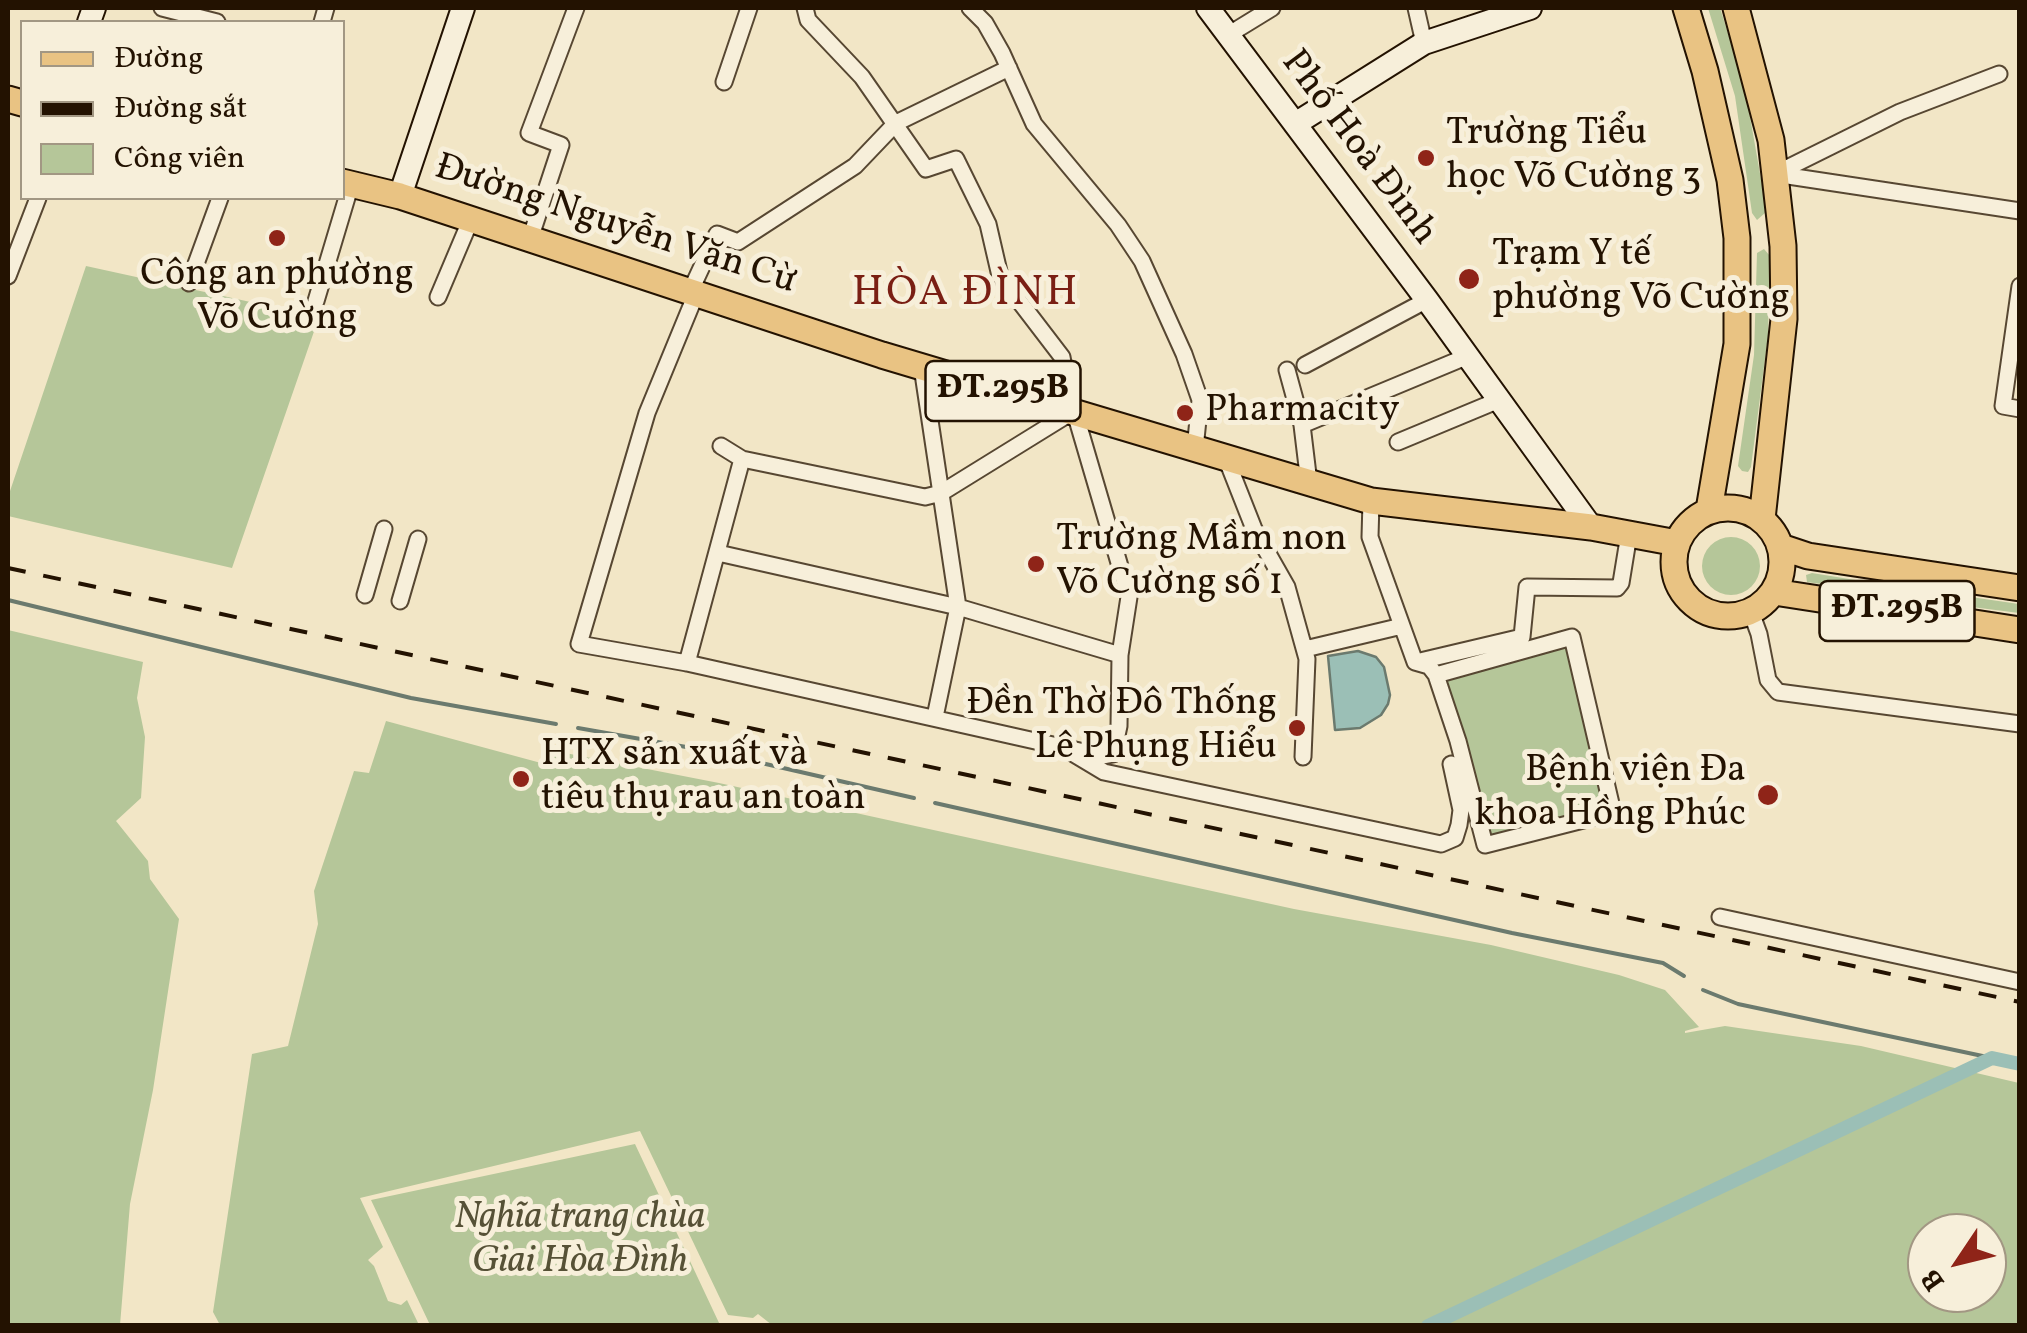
<!DOCTYPE html>
<meta charset="utf-8">
<style>
body{margin:0}
#map{position:relative;width:2027px;height:1333px;overflow:hidden;background:#f2e6c6;font-family:Vollkorn,serif}
canvas{display:block}
.frame{position:absolute;inset:0;border:10px solid #231201;pointer-events:none}
.legend{position:absolute;left:20px;top:20px;width:325px;height:180px;box-sizing:border-box;background:#f7efda;border:2px solid #a29783;margin:0;padding:12px 18px;list-style:none;font-size:30px;color:#231201}
.legend li{display:flex;align-items:center;gap:20px;height:50px}
.legend b{width:50px;border:2px solid #a29783}
.north{position:absolute;left:1907px;top:1213px;width:100px;height:100px;box-sizing:border-box;background:#f7efda;border:2px solid #a29783;border-radius:50%;rotate:235deg;font-size:28px;font-weight:700;line-height:40px;text-align:center;color:#231201}
.north::after{content:'';display:block;margin:auto;width:35px;height:45px;background:#8f2418;clip-path:polygon(50% 0,100% 100%,50% 72%,0 100%)}
</style>
<div id="map">
<canvas width="2027" height="1333"></canvas>
<div class="frame"></div>
<ul class="legend">
<li><b style="height:12px;background:#e9c383"></b>Đường</li>
<li><b style="height:12px;background:#231201"></b>Đường sắt</li>
<li><b style="height:28px;background:#b5c699"></b>Công viên</li>
</ul>
<div class="north">B</div>
</div>
<script>
const ctx = document.querySelector('canvas').getContext('2d');
ctx.lineJoin = 'round';
function fill(path, color) { ctx.fillStyle = color; ctx.fill(path, 'evenodd'); }
const shape = rows => new Path2D(rows.map(r => 'M' + r).join(''));
function stroke(path, color, width, dash) { ctx.strokeStyle = color; ctx.lineWidth = width; ctx.lineCap = dash ? 'butt' : 'round'; ctx.setLineDash(dash || []); ctx.stroke(path); }
function write(font, color, halo, rows, align = 'center') {
  ctx.font = font + ' Vollkorn,serif'; ctx.lineWidth = 10; ctx.setLineDash([]); ctx.textBaseline = 'middle'; ctx.strokeStyle = halo; ctx.fillStyle = color; for (const [text, x, y, turn = 0] of rows) {
    ctx.save(); ctx.translate(x, y); ctx.rotate((+turn || 0) * Math.PI / 180); ctx.textAlign = isNaN(turn) ? turn : align; if (halo) ctx.strokeText(text, 0, 0); ctx.fillText(text, 0, 0); ctx.restore();
  }
}
fill(shape([
 [1708,8,1720,8,1744,83,1764,196,1765,213,1757,220,1752,213,1735,96],
 [1764,249,1770,256,1768,336,1751,467,1748,472,1742,471,1738,466,1754,355,1757,253],
 [86,266,319,317,232,568,8,516,8,497],
 '1702 566a29 29 0 1 1 58 0a29 29 0 1 1-58 0Z',
 [1812,573,1880,584,1878,592,1807,582,1806,575],
 [1888,585,2019,604,2019,613,1886,596],
 [8,630,143,662,137,698,145,737,141,798,116,821,148,861,150,879,179,919,153,1090,130,1204,120,1325,8,1325],
 [1570,644,1608,806,1486,838,1445,680],
 [386,721,541,763,555,751,719,783,1294,909,1491,945,1619,975,1665,990,1699,1027,1685,1031,1685,1033,1725,1026,1861,1046,2019,1083,2019,1325,772,1325,758,1314,753,1318,728,1315,640,1131,360,1198,383,1247,368,1260,374,1266,388,1301,401,1305,407,1300,419,1325,220,1325,213,1312,252,1054,288,1046,318,924,314,891,354,771,369,773],
 [1927,1233,1987,1233,1987,1293,1927,1293],
 [635,1144,720,1325,430,1325,371,1200]
]), '#b5c699');
const water = shape([
 [1358,651,1376,657,1384,667,1390,695,1388,704,1381,715,1360,728,1335,730,1328,656,1358,651]
]);
fill(water, '#9bbfb6');
stroke(water, '#6b7a6e', 2.5);
stroke(shape([
 [8,600,411,698,556,724],
 [578,728,709,751,914,798],
 [935,803,1512,933,1663,963,1684,976],
 [1703,990,1738,1004,1992,1058]
]), '#6b7a6e', 4);
stroke(shape([
 [1428,1326,1992,1058,2020,1064]
]), '#9bbfb6', 14);
const street = shape([
 [162,8,217,22],
 [970,8,985,23,1002,53,1034,124,1118,225,1142,261,1184,354,1200,400,1195,449],
 [1416,8,1424,43],
 [322,22,326,8],
 [1228,35,1272,8],
 [724,82,749,8],
 [1775,174,2020,211],
 [1775,174,1900,112,1999,74],
 [530,239,561,145,529,133,576,8],
 [8,276,38,198],
 [189,283,220,198],
 [2020,286,2003,406,2020,409],
 [690,292,717,234,738,242,855,166,896,123,1009,68],
 [696,294,647,413,579,644,687,663,1102,756,1113,754,1119,726,1120,655,1129,597,1075,413],
 [438,297,471,219],
 [316,301,351,184],
 [1305,365,1427,300],
 [922,367,958,607,935,717],
 [1287,370,1302,425],
 [1398,442,1499,400],
 [721,446,742,459,925,497,941,493,1072,412,1062,357,1000,276,988,224,956,159,926,169,862,77,808,20,805,8],
 [1226,458,1254,529,1287,587,1307,659,1303,757],
 [1309,483,1302,425,1468,356],
 [1371,501,1370,537,1415,662,1429,666,1436,675,1458,741,1485,845,1603,815,1612,808,1572,637,1436,675],
 [718,553,958,607,1120,655],
 [365,595,384,529],
 [400,601,418,539],
 [1751,612,1759,634,1768,680,1778,692,2020,724],
 [1305,649,1402,626],
 [1416,662,1522,637,1527,587,1617,588,1621,583,1629,534],
 [687,663,742,459],
 [1074,754,1104,772,1441,844,1455,838,1459,825,1461,810,1451,764],
 [1720,917,2020,982]
]);
const secondary = shape([
 [1208,8,1427,300,1591,527],
 [89,22,94,8],
 [1295,124,1424,43,1530,8],
 [400,196,463,8]
]);
const primary = shape([
 [1686,8,1705,71,1730,180,1737,238,1737,344,1709,510],
 [1736,8,1771,140,1783,246,1784,319,1762,519],
 [8,99,22,103],
 [342,182,400,196,882,355,1371,501,1591,527,1677,543],
 '1674 562a54 54 0 1 1 108 0a54 54 0 1 1-108 0Z',
 [1781,547,1808,556,2020,588],
 [1774,592,2020,630]
]);
stroke(street, '#574732', 19);
stroke(secondary, '#231201', 26);
stroke(primary, '#231201', 29);
stroke(street, '#f7efda', 15);
stroke(secondary, '#f7efda', 22);
stroke(primary, '#e9c383', 25);
stroke(shape([
 [8,568,2020,1002]
]), '#231201', 4, [18, 18]);
for (const [x, y, r, color] of [
 [1426,158,10,"#8f2418"],
 [277,238,10,"#8f2418"],
 [1469,279,12,"#8f2418"],
 [1185,413,10,"#8f2418"],
 [1036,564,10,"#8f2418"],
 [1297,728,10,"#8f2418"],
 [521,779,10,"#8f2418"],
 [1768,795,12,"#8f2418"]
]) { const dot = new Path2D(); dot.arc(x, y, r, 0, 2 * Math.PI); ctx.fillStyle = color; ctx.fill(dot); stroke(dot, '#f7efda', 4); }
for (const [x, y, w] of [
 [1003,391,155],
 [1897,611,155]
]) { const box = new Path2D(); box.roundRect(x - w / 2, y - 30, w, 60, 8); ctx.fillStyle = '#f7efda'; ctx.fill(box); stroke(box, '#231201', 2.5); }
write('bold 35px', '#231201', null, [
 ["ĐT.295B",1003,391],
 ["ĐT.295B",1897,611]
]);
write('38px', '#231201', '#f7efda', [
 ["Trường Tiểu",1446,136],
 ["học Võ Cường 3",1446,180],
 ["Trạm Y tế",1492,257],
 ["phường Võ Cường",1492,301],
 ["Công an phường",277,277,"center"],
 ["Võ Cường",277,321,"center"],
 ["Pharmacity",1205,413],
 ["Trường Mầm non",1056,542],
 ["Võ Cường số 1",1056,586],
 ["Đền Thờ Đô Thống",1277,706,"right"],
 ["Lê Phụng Hiểu",1277,750,"right"],
 ["HTX sản xuất và",541,757],
 ["tiêu thụ rau an toàn",541,801],
 ["Bệnh viện Đa",1746,773,"right"],
 ["khoa Hồng Phúc",1746,817,"right"]
], 'left');
write('38px', '#231201', '#f7efda', [
 ["Phố Hoà Đình",1357,149,53],
 ["Đường Nguyễn Văn Cừ",615,227,18]
]);
write('italic 38px', '#565136', '#f7efda', [
 ["Nghĩa trang chùa",580,1220],
 ["Giai Hòa Đình",580,1264]
]);
ctx.letterSpacing = '2.5px';
write('42px', '#7a1f14', '#f7efda', [
 ["HÒA ĐÌNH",966,296]
]);
ctx.letterSpacing = '0px';
</script>
